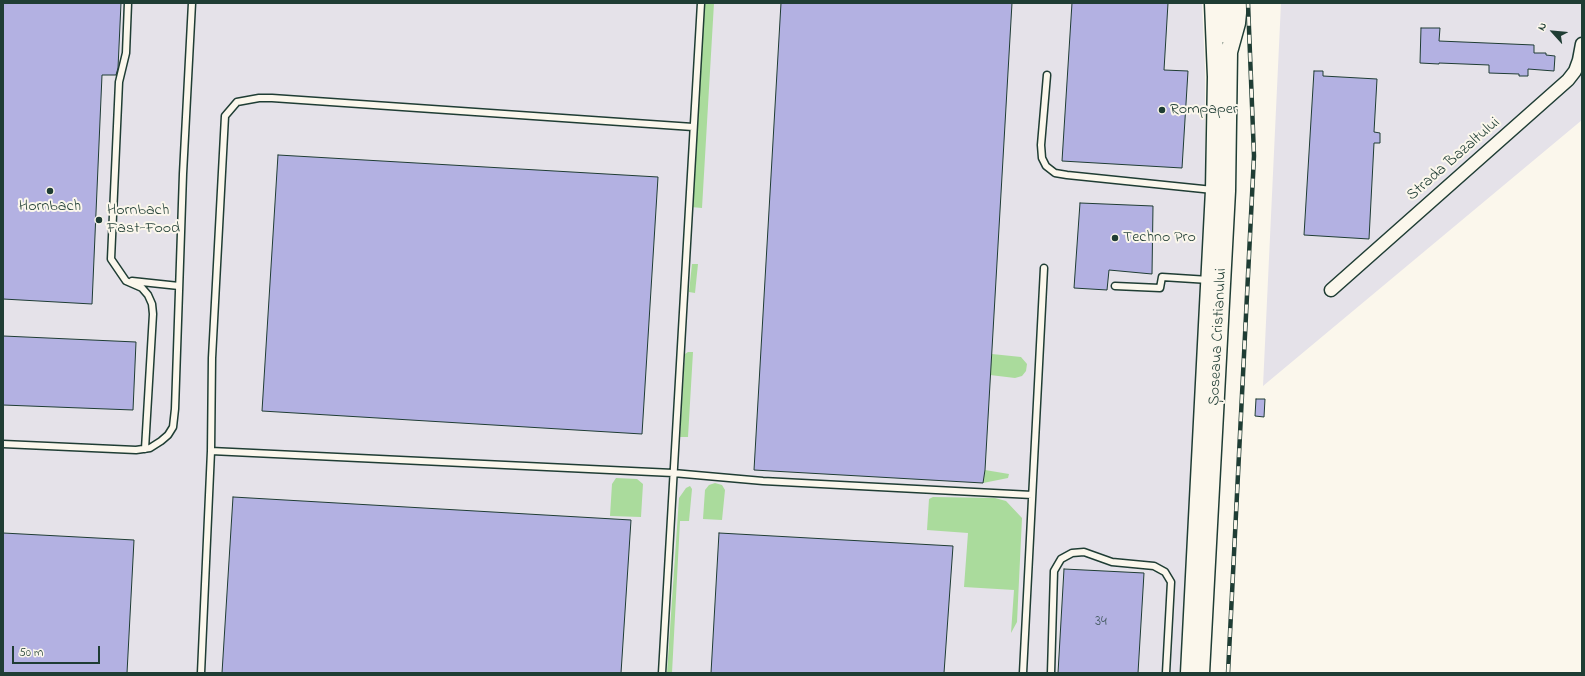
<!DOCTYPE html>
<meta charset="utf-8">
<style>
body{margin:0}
#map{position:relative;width:1585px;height:676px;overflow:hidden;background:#fbf7ec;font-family:"Indie Flower",sans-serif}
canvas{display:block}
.frame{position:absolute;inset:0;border:4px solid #1f3d34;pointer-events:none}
.north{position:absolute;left:1533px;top:12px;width:40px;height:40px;-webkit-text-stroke:3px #fbf7ec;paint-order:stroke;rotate:297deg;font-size:11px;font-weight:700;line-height:16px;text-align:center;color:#1f3d34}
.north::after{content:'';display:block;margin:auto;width:14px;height:18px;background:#1f3d34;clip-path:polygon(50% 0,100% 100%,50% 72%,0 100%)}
.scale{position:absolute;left:12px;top:646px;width:88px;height:18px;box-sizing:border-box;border:2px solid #1f3d34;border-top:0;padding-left:5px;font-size:12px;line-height:14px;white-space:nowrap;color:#1f3d34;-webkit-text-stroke:3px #fbf7ec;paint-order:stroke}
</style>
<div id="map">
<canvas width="1585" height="676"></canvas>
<div class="frame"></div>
<div class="north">N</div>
<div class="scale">50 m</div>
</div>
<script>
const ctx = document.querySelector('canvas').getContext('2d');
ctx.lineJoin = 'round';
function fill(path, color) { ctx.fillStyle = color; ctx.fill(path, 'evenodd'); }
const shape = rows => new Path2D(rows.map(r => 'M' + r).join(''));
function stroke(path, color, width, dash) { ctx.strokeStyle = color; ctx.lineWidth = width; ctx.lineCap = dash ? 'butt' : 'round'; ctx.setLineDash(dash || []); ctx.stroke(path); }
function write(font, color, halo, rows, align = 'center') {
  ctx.font = font + ' "Indie Flower",sans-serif'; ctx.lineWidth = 4; ctx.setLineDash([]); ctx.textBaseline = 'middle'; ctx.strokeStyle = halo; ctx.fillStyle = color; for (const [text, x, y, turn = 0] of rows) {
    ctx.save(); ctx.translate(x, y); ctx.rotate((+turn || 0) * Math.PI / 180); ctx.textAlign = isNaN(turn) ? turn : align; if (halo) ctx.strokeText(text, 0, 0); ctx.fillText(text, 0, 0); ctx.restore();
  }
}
fill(shape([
 [3,3,1202,3,1205,69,1205,171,1202,287,1180,673,3,673],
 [1281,3,1582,3,1582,120,1263,386]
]), '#e5e2e9');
fill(shape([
 [703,3,714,3,702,208,691,207],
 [692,264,698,264,695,293,689,292],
 [688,352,693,352,688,437,680,437,685,354],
 [992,354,1021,357,1027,364,1026,371,1022,376,1015,378,990,375],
 [985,470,1009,474,1008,478,983,483],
 [616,478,637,479,643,484,641,517,610,516,612,484],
 [715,483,722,485,725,490,722,520,703,519,705,490,709,485],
 [690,486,692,489,689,521,680,521,672,673,667,673,679,498,686,488],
 [933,497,995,498,1006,501,1022,518,1017,622,1011,633,1014,590,964,587,968,533,927,530,929,499]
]), '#aadb9c');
const building = shape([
 [3,3,121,3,118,68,116,75,102,75,92,304,3,299,3,3],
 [781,3,1012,3,985,470,983,483,754,470,781,3],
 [1072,3,1168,3,1164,70,1188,71,1182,168,1062,161,1072,3],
 [1421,28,1440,28,1439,41,1534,45,1534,53,1546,53,1546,55,1555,56,1554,71,1528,69,1528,76,1519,76,1519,74,1489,73,1489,65,1439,63,1439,64,1420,63,1421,28],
 [1314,71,1323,71,1323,76,1377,79,1374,132,1380,133,1380,143,1374,143,1369,239,1304,235,1314,71],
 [278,155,658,177,642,434,262,411,278,155],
 [1080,203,1153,206,1152,274,1109,270,1107,290,1074,288,1080,203],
 [3,336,136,342,133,410,3,405,3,336],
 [1256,399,1265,399,1264,417,1255,416,1256,399],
 [233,497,631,520,621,673,222,673,233,497],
 [3,533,134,540,127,673,3,673,3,533],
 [719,533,953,546,944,673,711,673,719,533],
 [1064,569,1144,573,1138,673,1058,673,1064,569]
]);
fill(building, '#b3b1e2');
stroke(building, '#1f3d34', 1);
const lane = shape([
 [128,3,126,53,119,82,111,259,126,281,142,288,148,295,152,304,153,314,145,449],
 [1047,75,1041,145,1042,158,1046,166,1055,173,1067,175,1213,190],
 [132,281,179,286],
 [1115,286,1160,288,1162,277,1209,280],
 [3,444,136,450,150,448,161,441,168,435,173,427,175,409,183,174,192,3],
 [211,451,212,358,225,116,237,102,259,98,272,98,693,127],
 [201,673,211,451,673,473,763,481,1032,495],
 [662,673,701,3],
 [1023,673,1044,268],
 [1051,673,1054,571,1061,559,1072,553,1084,552,1112,562,1154,566,1165,572,1171,582,1166,673]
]);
const street = shape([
 [1331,290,1568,80,1575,71,1579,60,1582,44]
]);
const secondary = shape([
 [1226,3,1228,36],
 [1189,673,1214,190,1216,77,1213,3],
 [1201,673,1227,191,1229,52,1237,23,1239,3]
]);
stroke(lane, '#1f3d34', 9);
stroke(street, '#1f3d34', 15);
stroke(secondary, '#1f3d34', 19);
stroke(lane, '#fbf7ec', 6);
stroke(street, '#fbf7ec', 12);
stroke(secondary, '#fbf7ec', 16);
const rail = shape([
 [1228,673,1254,156,1248,3]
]);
stroke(rail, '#1f3d34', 4.5);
stroke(rail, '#fbf7ec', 3, [9]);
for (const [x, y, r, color] of [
 [1162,110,4,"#1f3d34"],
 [50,191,4,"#1f3d34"],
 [99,220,4,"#1f3d34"],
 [1115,238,4,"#1f3d34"]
]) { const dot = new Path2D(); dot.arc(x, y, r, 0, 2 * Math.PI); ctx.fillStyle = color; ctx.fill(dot); stroke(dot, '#fbf7ec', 1.5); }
write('14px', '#445a60', null, [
 ["34",1101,623]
]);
write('16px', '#1f3d34', '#fbf7ec', [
 ["Rompaper",1170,110],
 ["Hornbach",50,207,"center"],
 ["Hornbach",107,211],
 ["Fast-Food",107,229],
 ["Techno Pro",1123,238]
], 'left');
write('16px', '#1f3d34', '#fbf7ec', [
 ["Strada Bazaltului",1454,160,-41],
 ["Șoseaua Cristianului",1219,337,-87]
]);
</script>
